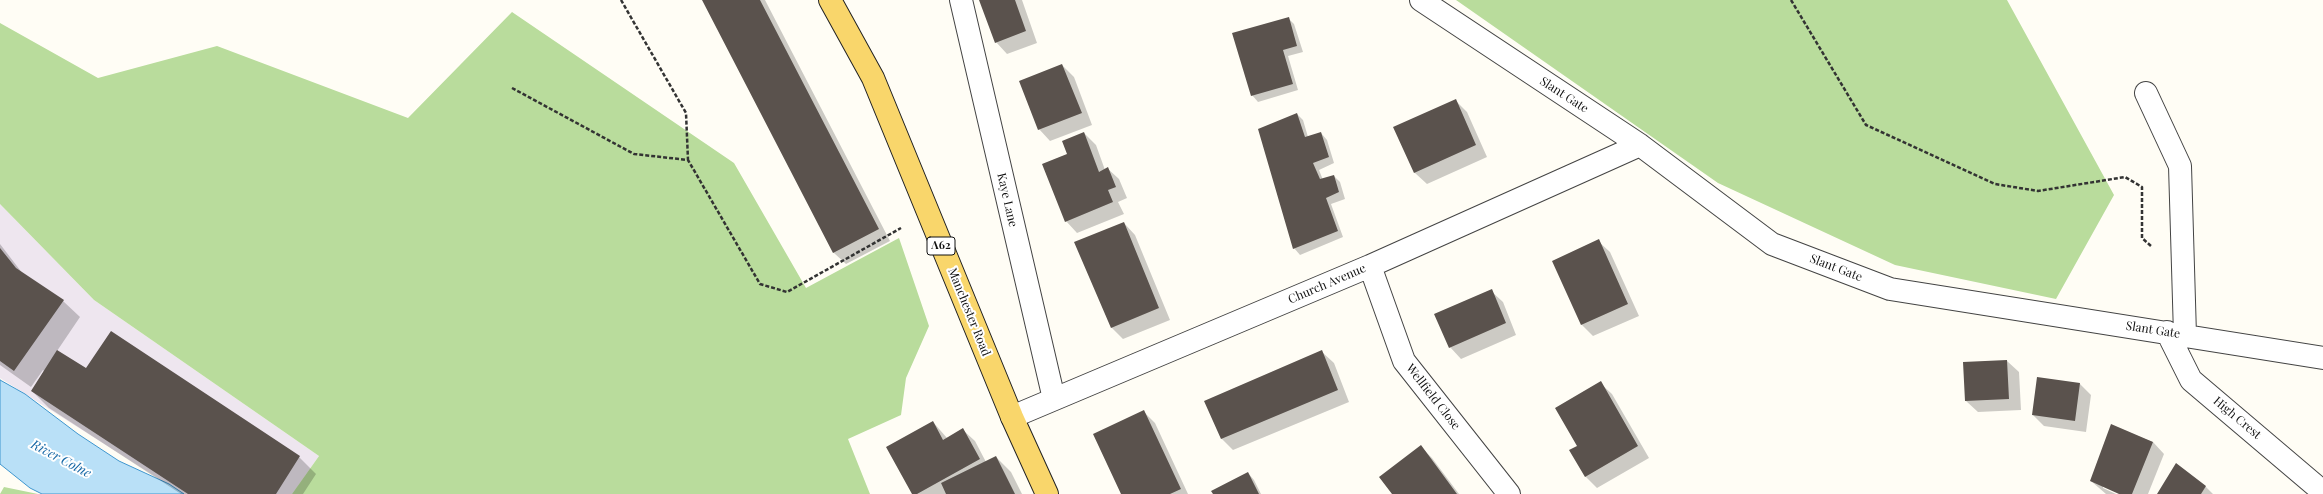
<!DOCTYPE html>
<style>
body{margin:0}
canvas{display:block;background:#fffdf5}
</style>
<canvas width="2323" height="494"></canvas>
<script>
const ctx = document.querySelector('canvas').getContext('2d');
ctx.lineJoin = 'round';
function fill(path, color) { ctx.fillStyle = color; ctx.fill(path, 'evenodd'); }
const shape = rows => new Path2D(rows.map(r => 'M' + r).join(''));
function stroke(path, color, width, dash) { ctx.strokeStyle = color; ctx.lineWidth = width; ctx.lineCap = dash ? 'butt' : 'round'; ctx.setLineDash(dash || []); ctx.stroke(path); }
function write(font, color, halo, rows, align = 'center') {
  ctx.font = font + ' "Playfair Display",serif'; ctx.lineWidth = 4; ctx.setLineDash([]); ctx.textBaseline = 'middle'; ctx.strokeStyle = halo; ctx.fillStyle = color; for (const [text, x, y, turn = 0] of rows) {
    ctx.save(); ctx.translate(x, y); ctx.rotate((+turn || 0) * Math.PI / 180); ctx.textAlign = isNaN(turn) ? turn : align; if (halo) ctx.strokeText(text, 0, 0); ctx.fillText(text, 0, 0); ctx.restore();
  }
}
fill(shape([
 [0,204,94,300,319,456,292,494,183,494,0,378]
]), '#eee6ef');
fill(shape([
 [1456,0,2007,0,2114,195,2056,299,1895,265,1718,183],
 [512,12,734,163,806,288,899,238,929,326,906,378,901,415,848,439,870,494,292,494,319,456,94,300,0,204,0,23,98,78,217,46,408,118],
 [4,487,38,494,0,494]
]), '#b9dc9c');
const water = shape([
 [0,380,25,394,78,434,119,461,169,484,184,494,42,494,30,488,0,464,0,380]
]);
fill(water, '#b9e0f7');
stroke(water, '#3f96cf', 1);
fill(shape([
 [703,0,765,0,890,241,846,264,834,253],
 [980,0,1022,0,1037,43,1007,54,996,42],
 [1288,18,1294,24,1303,52,1288,56,1298,90,1258,102,1252,95],
 [1062,65,1074,77,1092,125,1050,141,1039,129],
 [1455,100,1467,112,1487,157,1427,184,1415,173,1395,128],
 [1297,114,1303,120,1308,137,1321,133,1327,140,1334,163,1319,170,1323,180,1334,176,1340,182,1345,199,1331,204,1343,237,1300,255,1294,248],
 [1084,133,1096,145,1105,170,1107,168,1119,179,1127,198,1118,202,1124,214,1077,233,1066,221],
 [1124,223,1135,235,1170,320,1123,339,1112,328,1076,243],
 [1598,241,1610,252,1639,316,1593,336,1582,325],
 [0,244,23,274,63,301,80,317,57,351,86,369,299,457,316,474,303,494,181,494,49,408,32,391,44,371,43,370,31,387,0,365],
 [1491,291,1503,302,1516,335,1461,359,1450,347],
 [1322,352,1334,363,1349,402,1233,450,1221,438],
 [2007,361,2019,372,2021,410,1978,412,1966,401,1964,363],
 [2038,378,2080,384,2091,395,2086,432,2044,426,2033,415],
 [1600,383,1612,394,1649,458,1597,488,1586,477,1571,451,1578,446],
 [1143,411,1155,423,1188,494,1122,494],
 [933,422,947,438,963,430,975,441,986,462,996,457,1011,472,1022,494,913,494],
 [2111,426,2153,442,2164,454,2148,494,2121,494,2103,486,2103,488,2116,494,2106,494,2091,481],
 [1421,447,1432,458,1459,494,1393,494],
 [2176,465,2206,487,2213,494,2158,494],
 [1248,473,1254,480,1261,494,1214,494]
]), '#0003');
fill(shape([
 [702,0,760,0,879,229,833,253],
 [979,0,1015,0,1026,31,995,43],
 [1289,17,1297,46,1283,50,1293,84,1251,96,1232,33],
 [1062,64,1082,113,1038,130,1019,81],
 [1456,99,1476,145,1414,173,1393,127],
 [1297,113,1305,137,1321,132,1329,157,1313,163,1320,179,1334,175,1339,192,1326,198,1338,231,1293,249,1258,129],
 [1084,132,1099,172,1108,167,1116,187,1108,190,1113,202,1065,222,1042,164,1067,154,1062,141],
 [1124,222,1159,308,1111,328,1074,242],
 [1599,239,1628,304,1581,325,1552,261],
 [0,248,16,268,64,300,14,371,0,361],
 [1492,289,1506,323,1449,348,1434,314],
 [111,331,300,456,276,494,188,494,31,391,57,350,86,368],
 [1322,350,1338,390,1221,439,1204,401],
 [2007,360,2009,399,1965,401,1963,362],
 [2037,377,2080,383,2075,421,2032,415],
 [1601,381,1638,446,1585,477,1569,450,1577,446,1555,408],
 [1144,410,1181,489,1170,494,1121,494,1093,434],
 [933,421,943,440,963,428,980,459,917,494,912,494,886,447],
 [2111,424,2153,442,2132,494,2119,494,2090,481],
 [1421,445,1457,494,1392,494,1379,477],
 [996,456,1015,494,946,494,941,483],
 [2176,463,2206,486,2201,494,2157,494],
 [1248,472,1259,494,1213,494,1211,491]
]), '#5a524d');
const minor = shape([
 [961,0,1054,399],
 [1421,0,1640,145,1772,244,1890,289,2323,358],
 [2146,93,2180,166,2185,335],
 [1370,266,1404,361,1509,494],
 [2167,332,2191,380,2323,492],
 [1012,417,1370,266,1640,145]
]);
const major = shape([
 [830,0,873,78,1012,417,1047,494]
]);
stroke(minor, '#444', 24);
stroke(major, '#222', 24);
stroke(shape([
 [621,0,686,113,688,160],
 [1791,0,1866,125,1995,184,2038,191,2125,177,2142,187,2142,238,2151,246],
 [512,88,634,154,688,160,760,284,787,292,901,228]
]), '#333', 2.5, [4, 2]);
stroke(minor, '#fff', 22);
stroke(major, '#f9d66b', 22);
for (const [x, y, w] of [
 [941,246,28]
]) { const box = new Path2D(); box.roundRect(x - w / 2, y - 9, w, 18, 3); ctx.fillStyle = '#fff'; ctx.fill(box); stroke(box, '#111', 1); }
write('bold 11px', '#111', null, [
 ["A62",941,246]
]);
write('12px', '#111', '#fff', [
 ["Slant Gate",1564,95,33],
 ["Kaye Lane",1007,200,77],
 ["Slant Gate",1836,268,21],
 ["Church Avenue",1327,284,-23],
 ["Manchester Road",969,312,68],
 ["Slant Gate",2153,330,9],
 ["Wellfield Close",1433,397,52],
 ["High Crest",2237,418,40]
]);
write('italic 13px', '#1768a6', '#fff', [
 ["River Colne",61,459,28]
]);
</script>
